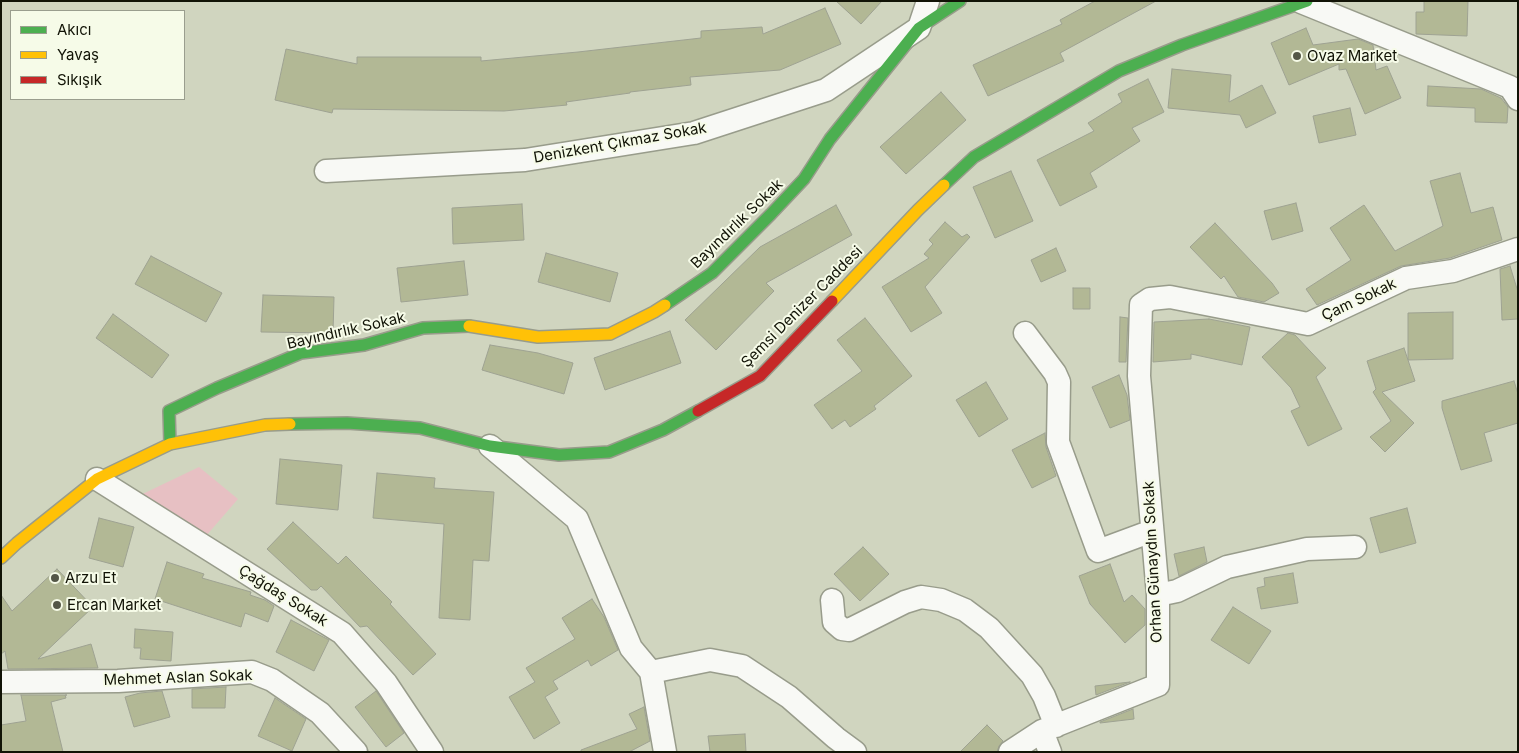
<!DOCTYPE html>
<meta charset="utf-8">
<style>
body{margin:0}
#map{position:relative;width:1519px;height:753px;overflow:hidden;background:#d0d5bf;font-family:Inter,sans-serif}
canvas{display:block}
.frame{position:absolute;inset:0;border:2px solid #111306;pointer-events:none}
.legend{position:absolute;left:10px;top:10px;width:175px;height:90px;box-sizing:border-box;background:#f6fbe8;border:1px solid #9a9e8e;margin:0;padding:6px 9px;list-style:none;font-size:15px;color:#111306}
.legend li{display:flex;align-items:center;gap:10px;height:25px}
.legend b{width:25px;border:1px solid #9a9e8e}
</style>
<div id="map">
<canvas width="1519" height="753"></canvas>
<div class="frame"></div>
<ul class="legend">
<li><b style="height:6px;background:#4caf50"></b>Akıcı</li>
<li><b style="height:6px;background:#ffc107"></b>Yavaş</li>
<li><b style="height:6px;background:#c62828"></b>Sıkışık</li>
</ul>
</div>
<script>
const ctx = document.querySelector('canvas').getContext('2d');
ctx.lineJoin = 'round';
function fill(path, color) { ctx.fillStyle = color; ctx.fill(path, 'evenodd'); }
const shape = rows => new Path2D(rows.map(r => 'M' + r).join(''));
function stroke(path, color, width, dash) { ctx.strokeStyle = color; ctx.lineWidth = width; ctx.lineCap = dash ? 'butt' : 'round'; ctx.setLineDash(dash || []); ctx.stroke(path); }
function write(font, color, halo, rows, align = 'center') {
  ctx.font = font + ' Inter,sans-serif'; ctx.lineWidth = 4; ctx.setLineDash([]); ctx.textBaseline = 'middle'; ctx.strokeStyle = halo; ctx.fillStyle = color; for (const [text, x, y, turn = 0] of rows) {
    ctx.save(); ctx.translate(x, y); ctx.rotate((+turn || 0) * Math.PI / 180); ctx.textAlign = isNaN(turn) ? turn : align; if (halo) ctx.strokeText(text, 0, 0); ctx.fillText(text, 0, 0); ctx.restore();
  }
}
fill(shape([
 [199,467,238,499,199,544,130,500]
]), '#e7c0c3');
const building = shape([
 [836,1,882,1,861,24,836,1],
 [1095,1,1156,1,1060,53,1064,61,988,96,973,65,1062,24,1060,20,1095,1],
 [1424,1,1468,1,1467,36,1416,34,1416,12,1424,12,1424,1],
 [825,8,841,44,780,70,690,77,691,85,630,92,630,93,566,102,567,105,504,111,333,109,332,113,275,100,286,49,357,64,357,57,481,57,481,61,578,52,701,38,701,31,762,27,763,34,825,8],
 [1306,28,1313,45,1358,39,1373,45,1376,70,1387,66,1401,98,1365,114,1346,69,1339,70,1339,64,1289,85,1271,43,1306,28],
 [1172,69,1231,75,1229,102,1262,85,1276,113,1246,128,1240,115,1168,108,1172,69],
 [1148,79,1164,112,1132,128,1140,141,1090,173,1097,187,1060,206,1037,160,1094,131,1088,123,1122,102,1118,94,1148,79],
 [1428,86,1481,89,1501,98,1508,107,1507,123,1475,122,1475,108,1427,106,1428,86],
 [941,92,966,120,906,174,880,147,941,92],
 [1350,108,1356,135,1319,143,1313,116,1350,108],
 [1011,171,1033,221,995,238,973,187,1011,171],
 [1460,173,1471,213,1493,207,1502,240,1450,258,1401,266,1317,305,1306,289,1351,260,1330,228,1364,205,1395,251,1443,226,1430,181,1460,173],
 [1296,203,1303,231,1272,240,1264,211,1296,203],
 [522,204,524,240,453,244,452,208,522,204],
 [836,205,852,235,766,283,774,291,716,350,685,320,760,247,836,205],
 [945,222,962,237,967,234,970,237,925,287,942,313,911,332,882,287,929,258,924,254,933,244,929,240,945,222],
 [1215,223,1272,283,1279,293,1264,302,1238,297,1224,276,1221,279,1190,247,1215,223],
 [1056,248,1066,271,1041,282,1031,260,1056,248],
 [546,253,618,273,610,302,538,282,546,253],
 [151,256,222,293,206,322,135,284,151,256],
 [464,261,468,295,401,302,397,268,464,261],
 [1510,266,1518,292,1518,319,1502,320,1500,269,1510,266],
 [1073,288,1090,288,1090,309,1073,309,1073,288],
 [263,295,334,297,333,333,261,332,263,295],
 [1453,312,1453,359,1408,360,1408,313,1453,312],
 [113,314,169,355,152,378,96,338,113,314],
 [1120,317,1128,318,1126,362,1119,362,1120,317],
 [865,318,912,376,874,406,876,409,850,427,845,420,832,429,814,405,862,371,837,340,865,318],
 [1209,319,1250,327,1242,365,1191,354,1191,359,1153,362,1154,322,1209,319],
 [670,331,681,363,605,390,594,358,670,331],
 [1288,333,1295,335,1326,368,1316,377,1342,429,1308,446,1291,411,1300,407,1291,388,1262,357,1288,333],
 [490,345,538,353,573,363,564,394,482,370,490,345],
 [1404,348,1415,381,1382,392,1414,423,1385,452,1370,437,1391,421,1373,392,1376,389,1367,361,1404,348],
 [1119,375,1127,395,1130,420,1110,428,1092,387,1119,375],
 [1514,381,1518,394,1518,423,1484,433,1492,461,1461,470,1442,408,1442,401,1514,381],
 [986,382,1008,419,979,437,956,400,986,382],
 [1045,433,1046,447,1056,476,1032,488,1012,450,1045,433],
 [280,459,342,465,338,510,276,504,280,459],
 [377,473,435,478,434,488,494,492,489,561,473,560,470,620,439,618,444,524,373,518,377,473],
 [1407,508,1416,543,1380,553,1370,518,1407,508],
 [99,518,134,527,123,567,89,558,99,518],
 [293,522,338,564,346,556,392,602,390,604,436,654,413,675,367,626,360,627,321,586,317,590,311,590,267,549,293,522],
 [863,547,889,574,860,601,834,574,863,547],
 [1204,547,1207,562,1179,576,1174,554,1204,547],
 [167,562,204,574,202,578,251,592,250,595,265,600,274,606,268,622,245,613,241,627,155,599,167,562],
 [1110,564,1124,602,1132,595,1145,609,1145,625,1125,643,1090,604,1079,576,1110,564],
 [57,569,93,607,38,659,91,644,98,668,8,669,5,651,1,654,1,595,12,611,57,569],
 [1293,573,1298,603,1261,609,1257,588,1265,586,1264,578,1293,573],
 [592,599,604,617,618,650,591,666,588,660,553,681,558,689,545,697,560,723,534,739,509,697,535,682,526,668,575,639,562,618,592,599],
 [1233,607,1271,631,1249,664,1211,640,1233,607],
 [291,620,329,640,314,671,276,652,291,620],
 [135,629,173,632,171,661,140,659,141,648,134,648,135,629],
 [1130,682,1096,695,1095,686,1130,682],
 [226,687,225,708,192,708,192,689,226,687],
 [162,691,170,717,134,727,125,697,140,693,162,691],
 [376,691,404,733,386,747,355,707,376,691],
 [21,695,67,695,65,695,66,698,51,702,63,752,1,752,1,725,26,721,21,695],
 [275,698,306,719,292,751,258,736,275,698],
 [644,707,650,741,629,752,581,752,581,750,637,729,629,714,644,707],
 [1133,709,1134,719,1100,723,1100,722,1133,709],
 [987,725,1003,741,999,746,997,752,960,752,987,725],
 [745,734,746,752,710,752,708,736,745,734]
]);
fill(building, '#b2b895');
stroke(building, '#9ea292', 1);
const street = shape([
 [1301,2,1510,87,1518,99],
 [326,171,525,160,694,133,826,90,919,28,928,1],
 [1025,333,1055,373,1059,382,1058,442,1098,551,1152,531],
 [490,446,577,519,631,648,651,672],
 [97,479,342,633,386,683,432,752],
 [1158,595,1177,591,1227,567,1307,549,1355,547],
 [832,600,834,622,842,629,849,630,905,602,921,597,941,600,965,610,989,628,1032,675,1044,696,1056,726],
 [651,672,710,660,742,666,789,697,836,738,855,752],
 [651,672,665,752],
 [1,682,118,681,252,672,272,680,320,713,356,752],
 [1042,731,1050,752],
 [1010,752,1042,731,1158,685,1158,595,1139,376,1141,305,1150,299,1170,297,1308,324,1406,278,1453,271,1518,249]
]);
const fast = shape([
 [944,185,974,157,1119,71,1182,45,1307,1],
 [665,305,712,273,771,214,804,179,830,139,919,28,960,1],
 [290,424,347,423,420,428,490,446,559,455,609,452,663,430,698,411],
 [170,444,169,411,217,388,301,353,364,345,423,328,469,326]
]);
const slow = shape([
 [832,301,918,210,944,185],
 [469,326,538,337,610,334,654,312,665,305],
 [1,558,17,543,97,479,170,444,265,425,290,424]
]);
const jam = shape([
 [698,411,760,376,832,301]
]);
stroke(street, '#989c8b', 25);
stroke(fast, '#989c8b', 14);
stroke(slow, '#989c8b', 14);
stroke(jam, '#989c8b', 14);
stroke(street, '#f8f9f5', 22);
stroke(fast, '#4caf50', 11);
stroke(slow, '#ffc107', 11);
stroke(jam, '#c62828', 11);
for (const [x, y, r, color] of [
 [1297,56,5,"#545747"],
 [55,578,5,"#545747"],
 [57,605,5,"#545747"]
]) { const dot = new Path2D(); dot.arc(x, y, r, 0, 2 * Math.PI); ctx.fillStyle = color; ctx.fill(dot); stroke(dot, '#f6fbe8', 2); }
write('15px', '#111306', '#f6fbe8', [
 ["Ovaz Market",1307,56],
 ["Arzu Et",65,578],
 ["Ercan Market",67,605]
], 'left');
write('15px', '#111306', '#f6fbe8', [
 ["Denizkent Çıkmaz Sokak",620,143,-10],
 ["Bayındırlık Sokak",737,224,-44],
 ["Çam Sokak",1359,300,-25],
 ["Şemsi Denizer Caddesi",802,307,-45],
 ["Bayındırlık Sokak",346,331,-13],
 ["Orhan Günaydın Sokak",1153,562,-93],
 ["Çağdaş Sokak",283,596,32],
 ["Mehmet Aslan Sokak",178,678,-2]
]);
</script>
